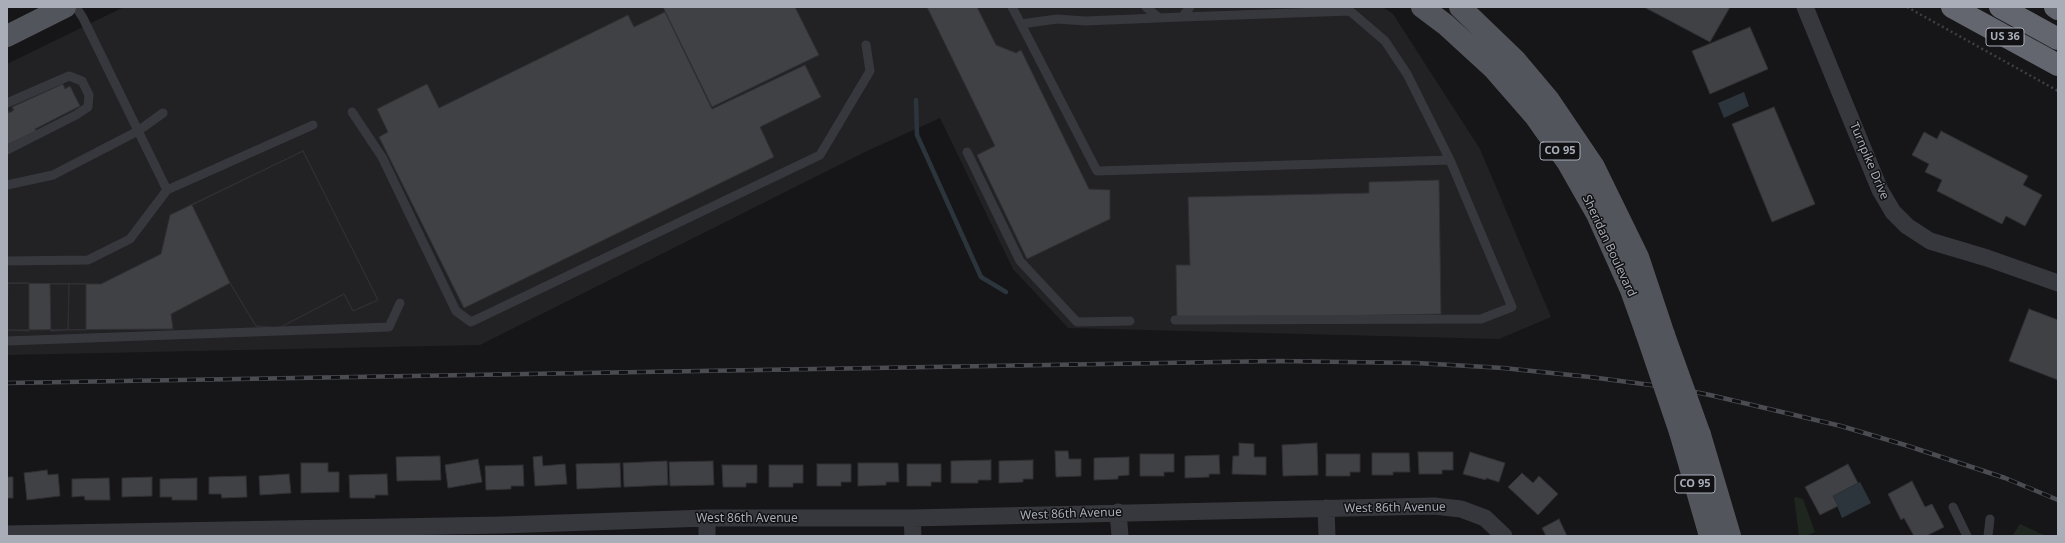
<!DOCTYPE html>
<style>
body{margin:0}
#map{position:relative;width:2065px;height:543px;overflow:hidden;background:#161618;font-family:"Noto Sans",sans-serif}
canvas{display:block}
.frame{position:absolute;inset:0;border:8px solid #a8adb8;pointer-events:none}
</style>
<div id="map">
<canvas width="2065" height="543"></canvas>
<div class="frame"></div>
</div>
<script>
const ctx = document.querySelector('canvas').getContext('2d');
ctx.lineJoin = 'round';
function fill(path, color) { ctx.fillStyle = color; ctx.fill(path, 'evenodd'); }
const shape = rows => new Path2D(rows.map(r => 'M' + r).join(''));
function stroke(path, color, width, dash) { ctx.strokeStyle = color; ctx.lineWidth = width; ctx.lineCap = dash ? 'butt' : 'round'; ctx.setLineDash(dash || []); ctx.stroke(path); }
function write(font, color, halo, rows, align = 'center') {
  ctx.font = font + ' "Noto Sans",sans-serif'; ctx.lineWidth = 3; ctx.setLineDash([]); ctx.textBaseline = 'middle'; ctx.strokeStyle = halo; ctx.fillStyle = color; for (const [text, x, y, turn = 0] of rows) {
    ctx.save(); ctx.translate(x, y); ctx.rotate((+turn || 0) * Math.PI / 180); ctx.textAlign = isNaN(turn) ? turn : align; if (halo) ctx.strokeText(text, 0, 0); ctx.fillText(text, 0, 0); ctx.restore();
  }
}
fill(shape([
 [124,7,1383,7,1393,14,1480,149,1551,317,1499,339,1068,328,1013,269,940,118,867,151,480,345,7,355,7,64]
]), '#222225');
fill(shape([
 [1796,497,1803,499,1815,532,1806,536,1799,536,1794,498],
 [2020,524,2046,536,2012,536]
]), '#1e261f');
fill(shape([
 [1744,92,1749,106,1724,118,1718,103],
 [1860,482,1871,503,1842,518,1833,496]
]), '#2c353c');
stroke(shape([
 [916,100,917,135,981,277,1006,292]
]), '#2c353c', 4.5);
const building = shape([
 [663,7,795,7,819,55,712,107,663,7],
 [927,7,977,7,996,45,1016,53,1021,50,1089,189,1110,190,1110,219,1027,259,977,155,995,146,927,7],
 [1644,7,1730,7,1710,42,1644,7],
 [665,12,712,109,805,65,821,97,760,127,774,157,464,308,379,137,388,132,377,109,427,84,439,108,628,15,634,27,665,12],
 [1750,27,1768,69,1710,94,1692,51,1750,27],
 [63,84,65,89,70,86,80,106,35,129,36,131,7,145,7,108,9,113,14,110,12,107,63,84],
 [1774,107,1815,204,1772,222,1732,124,1774,107],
 [1941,131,2028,176,2023,185,2042,195,2025,226,2006,216,2002,224,1937,191,1942,180,1925,172,1929,164,1912,155,1924,132,1937,139,1941,131],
 [303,151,378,300,353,311,344,294,279,328,256,326,230,283,171,314,173,329,7,330,7,283,101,284,161,254,170,215,303,151],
 [303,151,378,300,353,311,344,294,279,328,256,326,230,283,192,205,303,151],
 [1439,180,1441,314,1177,319,1176,265,1190,265,1188,197,1369,193,1369,182,1439,180],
 [8,283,29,283,29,331,7,330,8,283],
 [50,284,69,284,68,330,51,331,50,284],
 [69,284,86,284,86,330,68,330,69,284],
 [2029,309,2058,320,2058,380,2009,361,2029,309],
 [1239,443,1254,444,1254,457,1266,457,1266,475,1232,474,1233,456,1239,456,1239,443],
 [1317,443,1318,475,1283,476,1282,445,1317,443],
 [1055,451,1068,451,1069,459,1081,459,1081,476,1056,477,1055,451],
 [1418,452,1453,452,1453,470,1442,470,1442,474,1419,474,1418,452],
 [1470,452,1505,463,1499,482,1486,478,1486,480,1463,474,1470,452],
 [1372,453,1409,453,1410,472,1393,472,1393,475,1372,475,1372,453],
 [1140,454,1174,454,1174,472,1164,472,1164,476,1140,476,1140,454],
 [1326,454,1360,454,1360,472,1350,472,1350,476,1326,476,1326,454],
 [1219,455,1220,474,1209,474,1209,477,1185,478,1185,456,1219,455],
 [440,456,441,480,397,481,396,457,440,456],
 [542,456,543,466,565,464,567,484,535,486,533,457,542,456],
 [1129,457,1129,475,1118,476,1118,479,1094,480,1094,458,1129,457],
 [478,459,482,482,448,488,445,465,478,459],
 [991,460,991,480,978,480,978,483,951,483,951,461,991,460],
 [1033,460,1033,479,1023,479,1023,482,999,483,999,461,1033,460],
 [667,461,668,485,624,487,623,463,667,461],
 [713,461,714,485,670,486,669,462,713,461],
 [301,463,328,463,328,472,339,472,339,492,301,493,301,463],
 [620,463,621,487,577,489,576,464,620,463],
 [858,463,898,463,899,482,886,482,886,485,858,486,858,463],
 [817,464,851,464,851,482,841,482,841,486,817,486,817,464],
 [907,464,941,464,941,482,931,482,931,486,907,486,907,464],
 [1848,464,1858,483,1833,496,1838,506,1820,515,1805,487,1848,464],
 [523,465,524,486,511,486,511,489,486,490,485,466,523,465],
 [722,465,757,465,757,483,746,483,746,487,723,487,722,465],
 [769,465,803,465,803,483,793,483,793,487,769,487,769,465],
 [47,470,48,475,58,474,60,496,27,500,24,473,47,470],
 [1522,473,1533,483,1539,476,1558,494,1538,515,1508,487,1522,473],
 [289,474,291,493,260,495,259,476,289,474],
 [387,474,388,495,375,495,375,498,350,498,349,475,387,474],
 [246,476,247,497,222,498,221,494,209,494,209,477,246,476],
 [7,477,13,477,13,498,7,498,7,477],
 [152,477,152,496,122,497,122,478,152,477],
 [109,478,110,500,85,500,84,496,72,497,72,479,109,478],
 [197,478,197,500,172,500,172,497,160,497,160,479,197,478],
 [1912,481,1925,507,1932,504,1944,527,1926,536,1914,536,1904,518,1901,520,1888,494,1912,481],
 [1559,519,1567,536,1546,536,1542,528,1559,519]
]);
fill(building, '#404145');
stroke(building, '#303034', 1);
stroke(shape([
 [1907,7,2058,91]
]), '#3d3f44', 2.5, [2, 3]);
stroke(shape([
 [76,7,83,18,167,190],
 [1012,7,1021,24,1057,19,1085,21,1182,17,1190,7],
 [1146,7,1159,18],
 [1021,24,1097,171,1450,160,1407,74,1385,41,1350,11,1182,17],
 [7,103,69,76,82,81,89,95,88,107,76,115,7,150],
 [352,112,382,157,456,311,471,322,820,155,870,71,866,45],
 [967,152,1020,261,1077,322,1130,321],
 [7,185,53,175,138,131,163,113],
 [7,261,88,260,130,239,167,190,313,125],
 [1175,320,1481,319,1512,307,1450,160],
 [7,341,389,327,400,303],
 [1953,507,1967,536],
 [1988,536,1990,519]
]), '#37383d', 9);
stroke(shape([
 [1805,7,1880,190,1893,212,1907,226,1930,241,1987,258,2058,283],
 [1326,508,1327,536],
 [1118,512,1120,536],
 [707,518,707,536],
 [912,518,913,536],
 [7,534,502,525,707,518,912,518,1434,506,1461,509,1485,518,1504,536]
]), '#37383d', 17);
stroke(shape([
 [1422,7,1446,25,1494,69,1535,116,1568,163,1597,214,1631,290,1646,332],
 [1460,7,1516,61,1548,99,1594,167,1638,257,1664,335],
 [7,36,65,7],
 [1680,432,1710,536],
 [1700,435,1730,536]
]), '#53555c', 22);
stroke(shape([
 [1952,7,2058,65],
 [2000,7,2058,39],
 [2055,7,2058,9]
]), '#63666e', 22);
const rail = shape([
 [7,383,1277,361,1417,363,1503,368,1590,377,1674,388,1710,395,1841,426,1905,445,2005,478,2058,500]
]);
stroke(rail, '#4a4c52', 4.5);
stroke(rail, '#111113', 3, [9]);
stroke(shape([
 [1646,332,1680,432],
 [1664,335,1700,435]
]), '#53555c', 22);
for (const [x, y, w] of [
 [2005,37,38],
 [1560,151,40],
 [1695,484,40]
]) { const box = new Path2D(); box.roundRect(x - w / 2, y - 9, w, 18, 3); ctx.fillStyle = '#111113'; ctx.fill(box); stroke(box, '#a8adb8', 1); }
write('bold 11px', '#a8adb8', null, [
 ["US 36",2005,37],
 ["CO 95",1560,151],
 ["CO 95",1695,484]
]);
write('12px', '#a8adb8', '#111113', [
 ["Turnpike Drive",1869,161,67],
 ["Sheridan Boulevard",1609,246,65],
 ["West 86th Avenue",1395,508,-1],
 ["West 86th Avenue",1071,514,-2],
 ["West 86th Avenue",747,519]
]);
</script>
